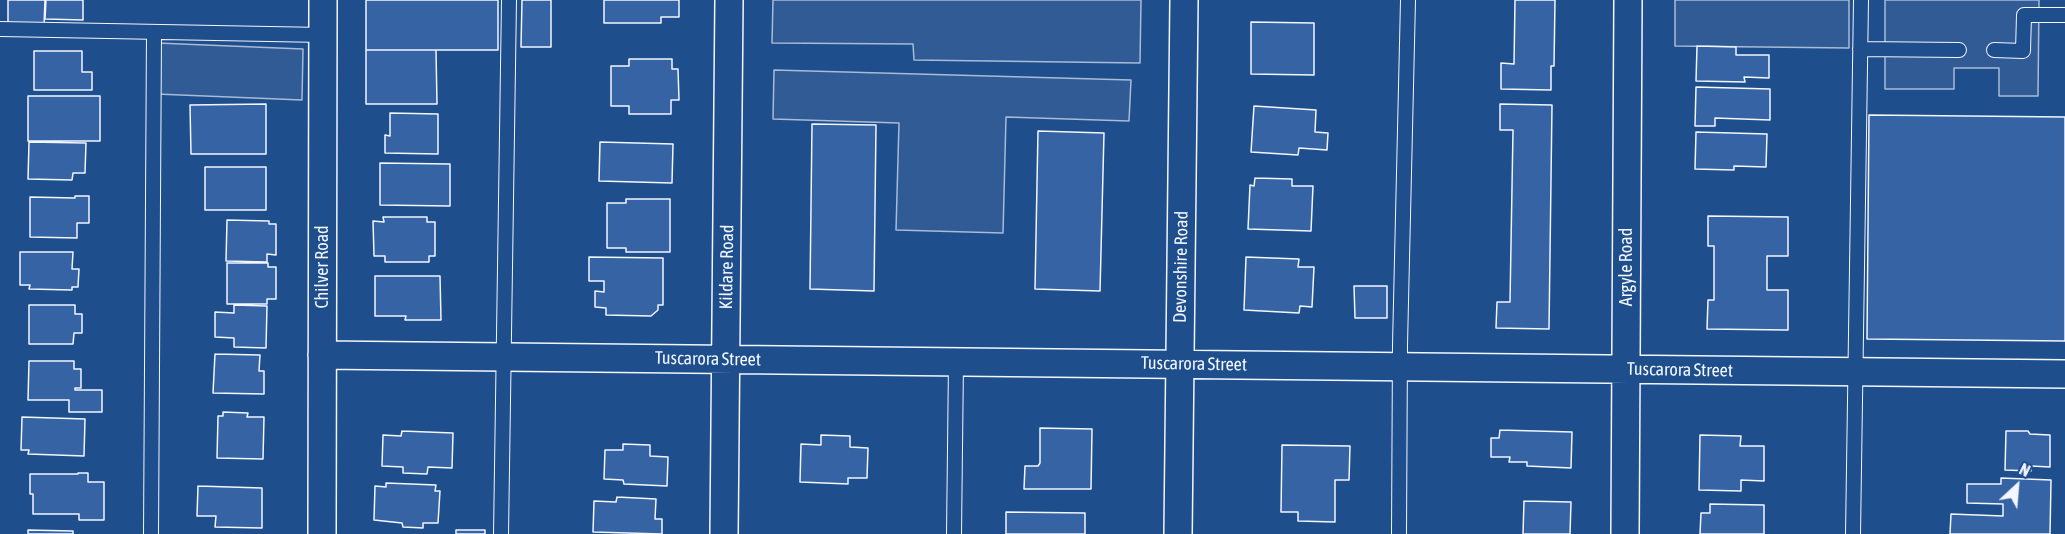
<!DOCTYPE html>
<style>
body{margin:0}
#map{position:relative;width:2065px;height:534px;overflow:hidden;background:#1f4e8c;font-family:"Asap Condensed",sans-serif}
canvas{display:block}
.north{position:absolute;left:1987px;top:456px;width:60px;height:60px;-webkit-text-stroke:4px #1f4e8c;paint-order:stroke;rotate:26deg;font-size:16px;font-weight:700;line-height:24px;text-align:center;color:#f2f6ff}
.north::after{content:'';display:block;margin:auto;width:21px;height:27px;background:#f2f6ff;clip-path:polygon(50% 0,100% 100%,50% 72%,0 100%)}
</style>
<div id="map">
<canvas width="2065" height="534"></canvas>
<div class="north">N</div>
</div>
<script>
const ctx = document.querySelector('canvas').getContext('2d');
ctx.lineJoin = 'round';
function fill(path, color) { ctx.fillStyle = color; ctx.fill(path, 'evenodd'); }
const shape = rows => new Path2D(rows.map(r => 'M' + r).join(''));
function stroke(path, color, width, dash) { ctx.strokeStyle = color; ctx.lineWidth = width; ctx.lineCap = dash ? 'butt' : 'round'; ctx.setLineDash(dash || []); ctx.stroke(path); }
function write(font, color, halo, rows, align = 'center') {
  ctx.font = font + ' "Asap Condensed",sans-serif'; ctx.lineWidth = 4.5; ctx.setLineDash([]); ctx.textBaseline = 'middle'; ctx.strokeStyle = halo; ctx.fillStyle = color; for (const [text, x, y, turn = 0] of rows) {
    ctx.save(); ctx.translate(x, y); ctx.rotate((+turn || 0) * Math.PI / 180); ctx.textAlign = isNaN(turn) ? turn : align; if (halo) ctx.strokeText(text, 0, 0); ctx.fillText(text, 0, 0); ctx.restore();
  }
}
const parking = shape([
 [773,0,1141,0,1140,63,914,60,913,44,772,43,773,0],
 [1675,0,1849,0,1849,48,1675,46,1675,0],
 [1885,0,2039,0,2038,96,1999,96,1999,68,1954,68,1954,89,1885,89,1885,0],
 [157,43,303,49,302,100,156,94,157,43],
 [774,70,1131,80,1129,121,1006,117,1003,233,896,230,899,123,773,119,774,70]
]);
fill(parking, '#305b95');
stroke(parking, '#a8bbd7', 1.5);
const building = shape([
 [8,0,45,0,44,25,8,23,8,0],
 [46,0,83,0,83,20,45,19,46,0],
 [366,0,498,0,498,50,366,50,366,0],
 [522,0,551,0,551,47,521,47,522,0],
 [604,0,679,0,679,17,661,17,661,23,604,23,604,0],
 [1515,0,1555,0,1554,66,1551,66,1551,90,1501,89,1501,63,1514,64,1515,0],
 [1251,22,1314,23,1314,75,1251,74,1251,22],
 [1697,46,1736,47,1736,55,1769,55,1769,78,1744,77,1745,82,1696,81,1697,46],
 [366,50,436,50,437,104,366,104,366,50],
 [34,51,82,51,82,72,92,72,92,90,34,90,34,51],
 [629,59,672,59,672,69,678,69,679,100,671,100,671,114,629,114,629,106,611,106,611,66,629,66,629,59],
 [1696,87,1770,89,1770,120,1715,118,1715,126,1695,126,1696,87],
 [28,96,100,96,100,141,28,141,28,96],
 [266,104,266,154,191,154,190,105,266,104],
 [1500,104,1552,105,1549,329,1496,328,1497,302,1510,302,1513,130,1500,130,1500,104],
 [1254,106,1316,110,1315,132,1328,133,1327,150,1299,148,1298,155,1251,152,1254,106],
 [390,113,438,114,438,154,385,153,385,135,390,136,390,113],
 [1869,115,2065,117,2065,341,1867,339,1869,115],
 [812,124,876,125,874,291,810,289,812,124],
 [1038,131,1104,133,1100,291,1035,289,1038,131],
 [1696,132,1767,134,1766,167,1734,166,1734,170,1695,169,1696,132],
 [29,142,86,143,85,173,73,173,72,180,28,179,29,142],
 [600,142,673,144,672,183,599,181,600,142],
 [380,163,450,164,450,206,380,205,380,163],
 [205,167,266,167,266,210,205,210,205,167],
 [1255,178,1292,179,1292,186,1313,186,1311,231,1248,229,1250,185,1254,186,1255,178],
 [75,196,89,196,89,223,77,223,77,238,30,237,30,197,75,198,75,196],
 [626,199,670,199,670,252,626,252,626,248,607,248,607,203,626,203,626,199],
 [1708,216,1788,217,1788,256,1767,256,1767,290,1788,290,1788,330,1707,329,1708,300,1714,300,1714,246,1708,246,1708,216],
 [383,217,427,217,427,222,435,222,435,256,429,256,429,262,385,262,385,256,374,256,373,221,384,222,383,217],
 [227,220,269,221,269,224,276,224,276,255,267,254,267,262,226,261,227,220],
 [20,252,73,252,72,269,79,269,78,287,72,287,72,290,29,289,30,285,20,285,20,252],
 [589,257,663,258,663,305,658,305,658,310,651,316,606,315,606,308,595,307,595,291,604,292,604,281,589,281,589,257],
 [1246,257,1299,259,1298,267,1314,267,1312,307,1300,306,1299,313,1244,310,1246,257],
 [227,263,268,263,268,267,276,267,276,299,267,299,267,304,227,304,227,263],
 [375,276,440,276,441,320,405,320,406,316,375,316,375,276],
 [1354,286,1387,286,1387,318,1355,318,1354,286],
 [29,305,75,305,75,314,82,314,82,333,74,333,73,344,29,344,29,305],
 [234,305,267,306,266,348,234,347,234,338,215,337,215,312,234,313,234,305],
 [215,354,260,355,259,371,264,371,264,394,213,393,215,354],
 [29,361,74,361,74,369,81,369,81,388,75,388,75,390,102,390,102,412,69,412,69,400,28,400,29,361],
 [223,412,248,413,247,417,264,417,263,459,217,458,218,416,223,416,223,412],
 [22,417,85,419,84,456,28,454,29,450,21,450,22,417],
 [1040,428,1092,429,1091,489,1024,489,1025,466,1038,466,1040,463,1040,428],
 [1500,430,1572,432,1571,468,1527,466,1527,462,1509,462,1510,457,1491,457,1491,438,1499,438,1500,430],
 [402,431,453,433,452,468,428,467,427,474,403,473,403,467,382,466,383,435,401,436,402,431],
 [2006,431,2028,431,2030,434,2050,435,2050,467,2031,466,2031,471,2005,470,2006,431],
 [821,435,850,436,850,447,868,448,867,478,848,478,848,484,800,482,801,444,821,445,821,435],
 [1700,435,1741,436,1740,446,1764,446,1764,481,1741,480,1741,491,1699,490,1700,435],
 [623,444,650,445,650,456,668,457,667,486,624,484,623,480,604,479,605,450,623,450,623,444],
 [1282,445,1350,446,1349,480,1335,480,1335,522,1298,521,1298,512,1281,512,1282,445],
 [78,473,88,473,88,482,104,482,104,520,79,520,79,514,33,514,33,494,30,494,30,474,78,474,78,473],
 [2001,478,2051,480,2050,534,1950,534,1951,514,2003,516,2003,504,1967,503,1967,484,2001,484,2001,478],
 [386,483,436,485,435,491,440,491,438,523,423,523,423,528,403,527,402,523,374,520,375,486,386,487,386,483],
 [198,486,262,488,262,528,215,527,216,516,197,516,198,486],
 [617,497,656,499,655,519,662,519,662,534,593,532,594,501,616,502,617,497],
 [1524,501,1571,502,1570,534,1523,534,1524,501],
 [1710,504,1764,505,1764,534,1700,534,1701,513,1710,513,1710,504],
 [1006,512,1085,513,1085,534,1006,534,1006,512],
 [28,530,73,531,73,534,28,534,28,530],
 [456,530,485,530,485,534,456,534,456,530]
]);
fill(building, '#3563a3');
stroke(building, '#f2f6ff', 1.5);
const service = shape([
 [0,29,323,35],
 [1860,49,1959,50],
 [1994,50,2023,51,2024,15,2065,15],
 [151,534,154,32],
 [501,534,509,0],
 [954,534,956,362],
 [1399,534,1400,345,1408,0],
 [1853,534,1861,0]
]);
const minor = shape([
 [322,355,2065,374],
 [322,534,323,0],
 [724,534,729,0],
 [1178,534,1184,0],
 [1625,534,1628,0]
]);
stroke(service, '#f2f6ff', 16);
stroke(minor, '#f2f6ff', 30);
stroke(service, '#1f4e8c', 14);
stroke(minor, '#1f4e8c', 27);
write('18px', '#f2f6ff', '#1f4e8c', [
 ["Chilver Road",322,267,-90],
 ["Kildare Road",727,267,-89],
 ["Devonshire Road",1181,267,-89],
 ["Argyle Road",1626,267,-90],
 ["Tuscarora Street",708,359,1],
 ["Tuscarora Street",1194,364,1],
 ["Tuscarora Street",1680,370,1]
]);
</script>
